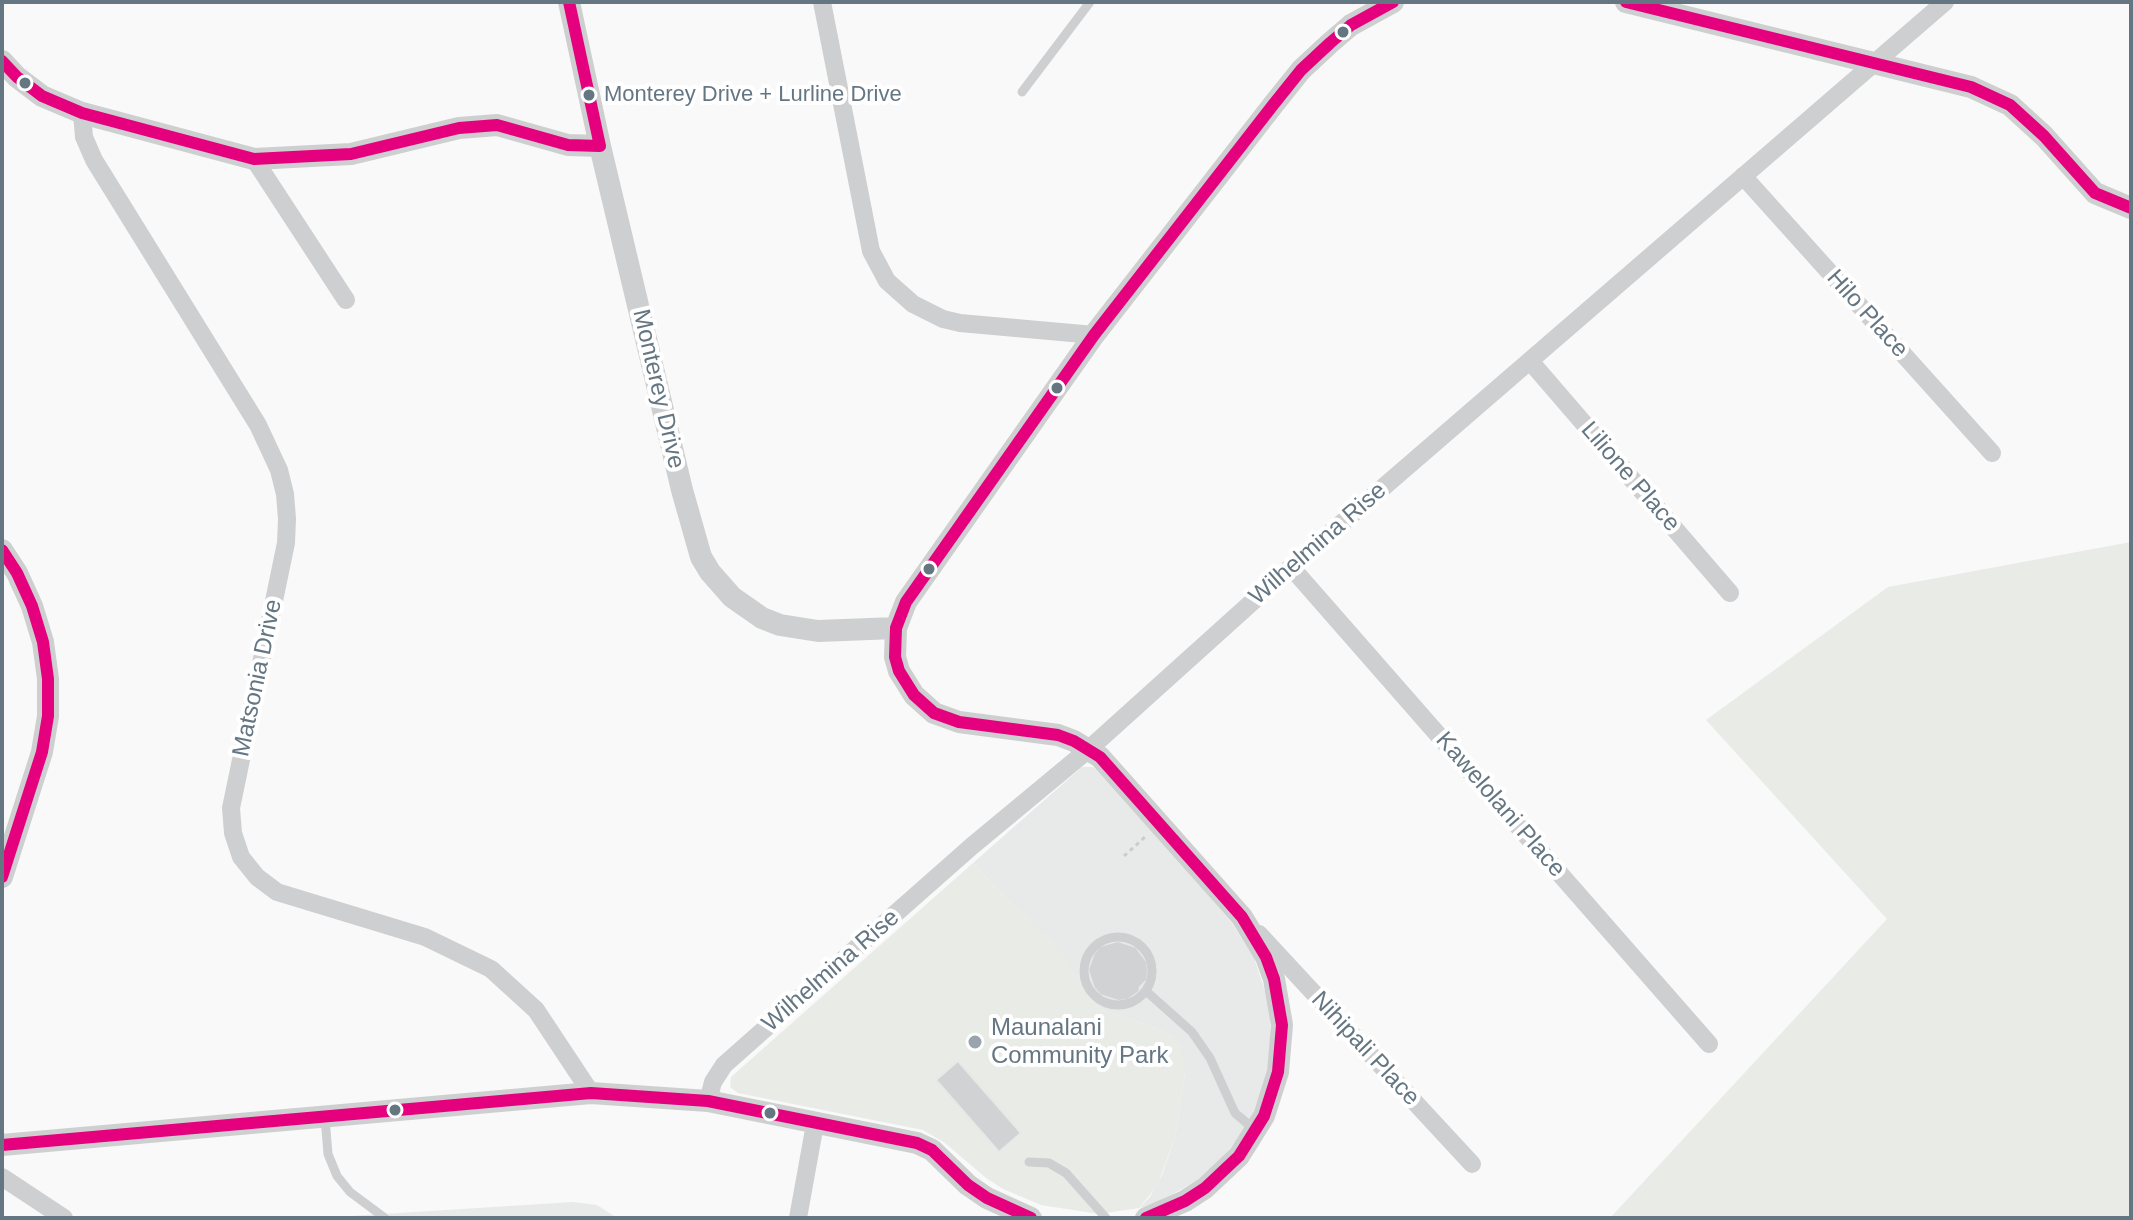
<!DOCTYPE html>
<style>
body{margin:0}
#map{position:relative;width:2133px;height:1220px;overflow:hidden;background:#f9f9f9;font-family:Helvetica,sans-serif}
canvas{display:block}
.frame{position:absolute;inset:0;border:4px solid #657683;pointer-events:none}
</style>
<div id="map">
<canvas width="2133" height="1220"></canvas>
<div class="frame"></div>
</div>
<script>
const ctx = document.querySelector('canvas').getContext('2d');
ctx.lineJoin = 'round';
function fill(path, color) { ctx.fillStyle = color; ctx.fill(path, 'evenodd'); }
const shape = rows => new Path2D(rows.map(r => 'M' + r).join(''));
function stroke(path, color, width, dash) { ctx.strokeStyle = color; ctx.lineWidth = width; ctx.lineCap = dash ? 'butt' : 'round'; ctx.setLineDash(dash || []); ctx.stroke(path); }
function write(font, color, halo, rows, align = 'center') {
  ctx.font = font + ' Helvetica,sans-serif'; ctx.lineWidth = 8; ctx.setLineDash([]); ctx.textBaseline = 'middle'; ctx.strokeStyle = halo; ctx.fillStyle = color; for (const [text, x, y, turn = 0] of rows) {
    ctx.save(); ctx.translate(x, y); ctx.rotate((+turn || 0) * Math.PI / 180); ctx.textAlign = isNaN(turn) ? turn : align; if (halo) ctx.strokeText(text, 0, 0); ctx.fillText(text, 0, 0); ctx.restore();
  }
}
fill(shape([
 [1082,767,1093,767,1102,772,1232,923,1254,958,1267,997,1270,1018,1270,1059,1266,1079,1251,1118,1240,1135,1228,1152,1196,1181,1159,1202,1139,1208,1150,1197,1162,1175,1175,1138,1185,1073,1174,1037,1151,1026,1102,1010,1092,1001,1057,947,1001,893,973,863],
 [573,1202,597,1205,617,1218,319,1218]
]), '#e8e9e9');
fill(shape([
 [2131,542,2131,1218,1610,1218,1887,919,1706,720,1888,587],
 [973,863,1001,893,1058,947,1092,1001,1102,1010,1151,1026,1174,1037,1182,1047,1185,1073,1175,1138,1157,1186,1139,1208,1099,1214,1041,1205,1003,1189,986,1178,945,1143,923,1130,738,1093,730,1087,731,1077]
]), '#e8ebe6');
const building = shape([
 [1118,941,1136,947,1147,962,1148,971,1147,980,1140,987,1139,992,1127,1000,1118,1001,1100,995,1094,988,1088,970,1094,953,1100,946,1118,941],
 [958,1061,1021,1133,999,1152,936,1080,958,1061]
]);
fill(building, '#d0d2d3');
stroke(building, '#e8e8e8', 2);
stroke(shape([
 [1124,856,1145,837]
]), '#cbcccd', 3, [4, 4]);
stroke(shape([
 [1022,92,1090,2],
 '1084 971a34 34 0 1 1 68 0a34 34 0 1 1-68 0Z',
 [1146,991,1192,1032,1210,1058,1235,1113,1255,1130],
 [325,1118,328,1154,337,1176,350,1192,385,1218],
 [1029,1162,1049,1163,1066,1173,1106,1218]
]), '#cecfd0', 9);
stroke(shape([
 [822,2,871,251,887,281,913,304,943,319,960,323,1094,335],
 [82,113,84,137,94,160,258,425,279,470,285,494,287,519,286,543,231,808,233,833,241,857,257,877,277,892,425,937,491,969,536,1010,591,1093],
 [254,159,346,300],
 [1743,176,1992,453],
 [1530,361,1730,593],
 [1291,567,1709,1044],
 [1259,934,1472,1164],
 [708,1101,713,1082,724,1065,811,988,972,846,1089,749,1291,567,1945,2],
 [2,1177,64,1218],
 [798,1218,815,1124]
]), '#cecfd0', 18);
stroke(shape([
 [569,2,600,146,682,490,701,557,710,572,732,597,762,618,780,625,818,631,896,628],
 [1626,2,1971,87,2010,105,2044,136,2095,193,2131,208],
 [2,61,17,77,42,96,82,113,254,159,351,154,459,128,497,125,568,145,600,146],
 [2,550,17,573,32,606,43,642,48,679,48,716,42,752,2,877],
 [2,1145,591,1093,708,1101,917,1143,932,1150,968,1185,987,1198,1031,1218],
 [1146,1218,1185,1201,1205,1188,1239,1156,1264,1116,1278,1072,1282,1025,1274,979,1266,957,1242,917,1100,757,1074,741,1058,735,959,722,934,713,914,695,899,671,895,657,896,628,906,602,1094,335,1273,105,1301,70,1330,43,1351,25,1393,2]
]), '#cecfd0', 22);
stroke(shape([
 [569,2,600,146],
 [1626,2,1971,87,2010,105,2044,136,2095,193,2131,208],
 [2,61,17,77,42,96,82,113,254,159,351,154,459,128,497,125,568,145,600,146],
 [2,550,17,573,32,606,43,642,48,679,48,716,42,752,2,877],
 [2,1145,591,1093,708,1101,917,1143,932,1150,968,1185,987,1198,1031,1218],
 [1146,1218,1185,1201,1205,1188,1239,1156,1264,1116,1278,1072,1282,1025,1274,979,1266,957,1242,917,1100,757,1074,741,1058,735,959,722,934,713,914,695,899,671,895,657,896,628,906,602,1094,335,1273,105,1301,70,1330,43,1351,25,1393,2]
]), '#e5007d', 12);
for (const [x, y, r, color] of [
 [1343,32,7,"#657683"],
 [25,83,7,"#657683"],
 [589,95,7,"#657683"],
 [1057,388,7,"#657683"],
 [929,569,7,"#657683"],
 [975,1042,8,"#99a4ac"],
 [395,1110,7,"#657683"],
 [770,1113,7,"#657683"]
]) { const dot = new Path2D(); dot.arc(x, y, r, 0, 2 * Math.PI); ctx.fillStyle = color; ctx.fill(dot); stroke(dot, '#fff', 3); }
write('22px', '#657683', '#fff', [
 ["Monterey Drive + Lurline Drive",604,95]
], 'left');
write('24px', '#657683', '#fff', [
 ["Hilo Place",1867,314,48],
 ["Monterey Drive",658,389,77],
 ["Lilione Place",1630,477,49],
 ["Wilhelmina Rise",1318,544,-41],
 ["Matsonia Drive",258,678,-78],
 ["Kawelolani Place",1500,805,49],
 ["Wilhelmina Rise",831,971,-41],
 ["Nihipali Place",1365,1049,47]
]);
write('24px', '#657683', '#fff', [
 ["Maunalani",991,1028],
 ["Community Park",991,1056]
], 'left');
</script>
